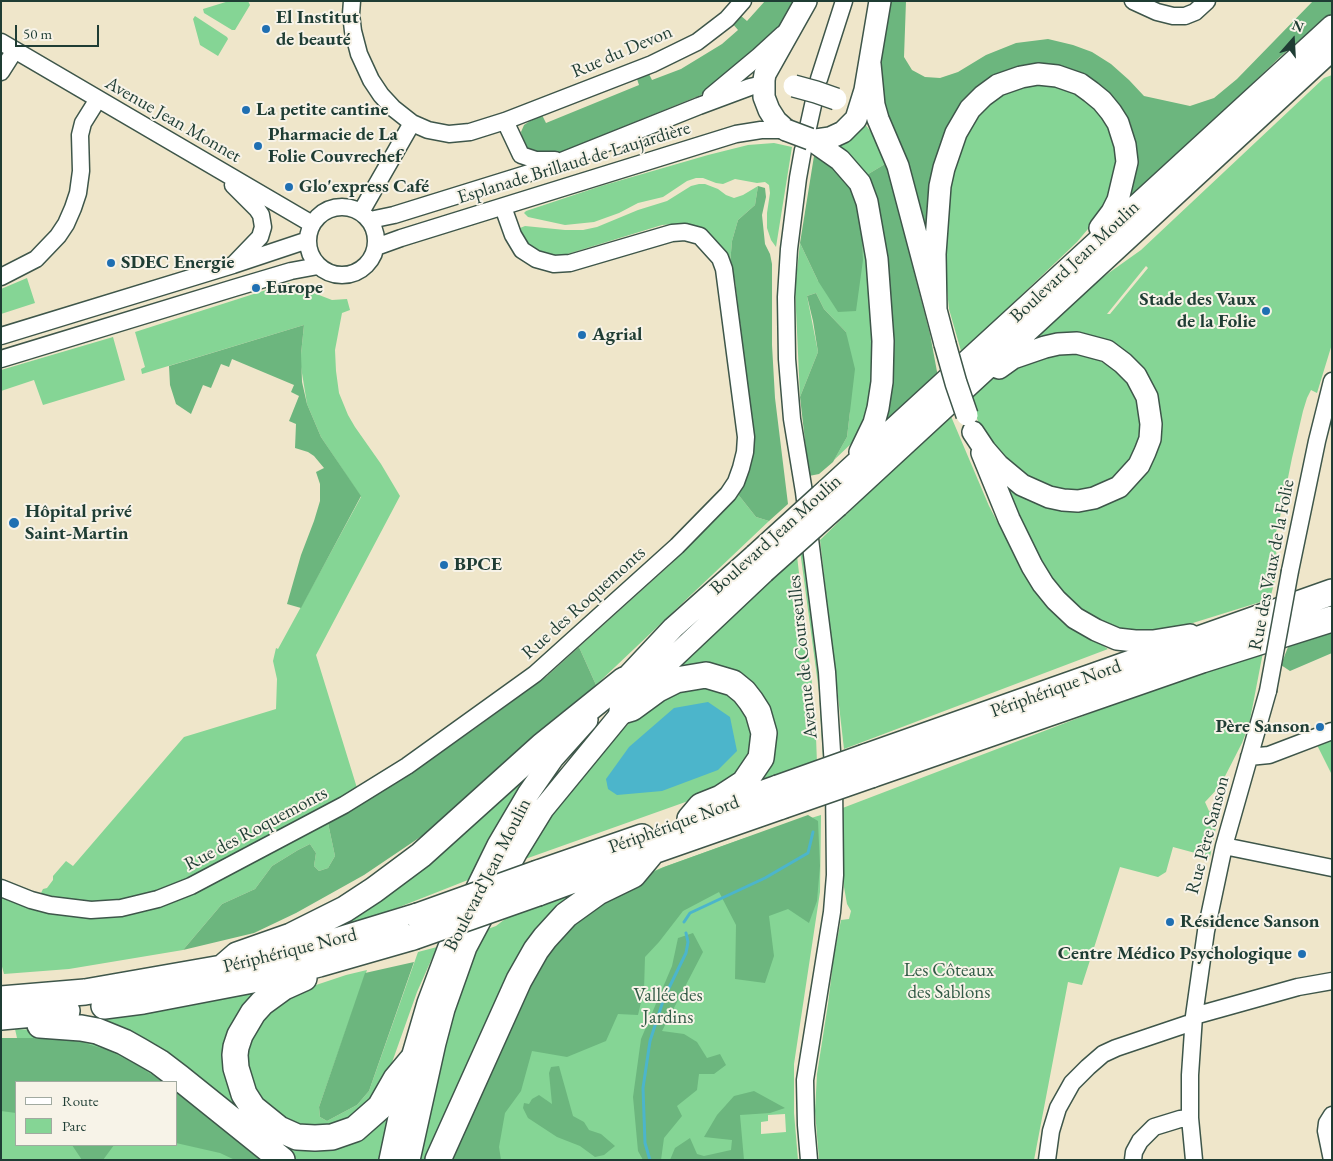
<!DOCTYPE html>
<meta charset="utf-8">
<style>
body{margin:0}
#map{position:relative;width:1333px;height:1161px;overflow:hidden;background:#efe6ca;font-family:"EB Garamond",serif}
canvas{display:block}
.frame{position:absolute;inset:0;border:2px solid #1f3d34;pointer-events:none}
.legend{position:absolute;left:15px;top:1081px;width:162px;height:65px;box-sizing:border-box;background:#f7f3e8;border:1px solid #a1aaa0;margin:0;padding:6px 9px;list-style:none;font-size:15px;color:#1f3d34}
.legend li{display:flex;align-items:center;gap:10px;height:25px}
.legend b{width:25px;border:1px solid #a1aaa0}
.north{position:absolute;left:1268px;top:15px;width:50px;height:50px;-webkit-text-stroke:4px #f7f3e8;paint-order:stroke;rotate:19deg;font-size:14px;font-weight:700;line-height:20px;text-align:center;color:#1f3d34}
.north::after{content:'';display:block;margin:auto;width:18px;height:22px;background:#1f3d34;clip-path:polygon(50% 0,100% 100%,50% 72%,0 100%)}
.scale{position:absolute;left:15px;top:25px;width:84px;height:22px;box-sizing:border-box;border:2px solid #1f3d34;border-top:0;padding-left:6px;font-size:15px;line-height:18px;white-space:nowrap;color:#1f3d34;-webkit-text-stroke:4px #f7f3e8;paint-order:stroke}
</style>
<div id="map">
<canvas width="1333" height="1161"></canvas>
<div class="frame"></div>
<ul class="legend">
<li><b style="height:6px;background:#fff"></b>Route</li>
<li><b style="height:14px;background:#85d595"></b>Parc</li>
</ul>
<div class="north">N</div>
<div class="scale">50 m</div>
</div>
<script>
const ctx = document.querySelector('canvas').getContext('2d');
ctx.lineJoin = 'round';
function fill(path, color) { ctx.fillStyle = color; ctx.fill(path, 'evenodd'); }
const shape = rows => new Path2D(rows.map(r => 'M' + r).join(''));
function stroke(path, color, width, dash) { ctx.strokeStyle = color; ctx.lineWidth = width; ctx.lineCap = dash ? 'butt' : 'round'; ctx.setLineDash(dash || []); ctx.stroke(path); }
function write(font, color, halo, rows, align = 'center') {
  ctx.font = font + ' "EB Garamond",serif'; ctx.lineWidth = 4; ctx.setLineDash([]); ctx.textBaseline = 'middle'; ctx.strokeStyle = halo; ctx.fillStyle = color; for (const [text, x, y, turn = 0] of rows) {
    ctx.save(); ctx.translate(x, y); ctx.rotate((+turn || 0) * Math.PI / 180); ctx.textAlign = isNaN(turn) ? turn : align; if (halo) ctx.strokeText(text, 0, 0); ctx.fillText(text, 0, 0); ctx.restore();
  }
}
fill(shape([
 [229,1,248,1,250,5,235,30,232,30,204,13,203,9],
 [195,16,227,37,228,39,218,56,200,45,193,19],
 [1332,75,1332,344,1317,393,1311,390,1307,398,1303,411,1292,458,1278,527,1272,541,1275,542,1278,568,1270,599,1167,631,1127,631,1098,621,1076,606,1056,588,1007,494,1016,488,1109,500,1156,445,1130,356,1020,346,1075,297,1141,250,1324,78],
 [1146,266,1148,268,1110,314,1107,314],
 [1065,83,1113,122,1120,154,1115,191,1104,210,1077,242,968,346,961,351,949,309,944,260,949,181,961,142,980,108,1010,86],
 [863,122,873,134,882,149,885,164,865,176,831,145],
 [774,143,792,147,776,247,771,240,767,228,767,213,770,193,769,185,765,182,757,183,735,179,723,184,716,183,703,178,696,178,687,181,663,197,638,203,619,213,594,222,565,225,528,217,524,213,526,211,601,186,708,155,748,145],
 [699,184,705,184,718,189,726,195,734,198,743,195,758,186,755,205,738,220,732,241,730,264,722,248,708,233,685,225,675,224,662,225,561,256,546,255,531,248,519,235,520,228,525,226,565,230,583,230,597,227,638,210,667,201,691,186],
 [862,206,875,313,873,392,865,421,854,441,834,460,847,437,850,411,846,332,824,309,816,293,807,296,818,352,800,397,795,288,800,243,818,281,863,260],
 [27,278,35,303,1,314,1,289],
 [288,283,332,300,347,299,350,310,342,313,335,350,336,371,339,393,348,415,355,427,381,464,400,496,316,655,357,788,326,806,228,860,180,882,156,892,125,899,102,902,77,902,40,895,43,889,47,888,53,880,53,876,66,861,73,866,184,737,276,709,277,679,273,661,276,648,278,649,361,497,321,437,307,404,301,367,301,354,304,325,142,374,141,369,145,367,135,332],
 [113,337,125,380,43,405,34,380,1,391,1,370],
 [1048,353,1090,355,1124,375,1139,408,1139,443,1122,472,1095,491,1068,497,1034,485,1001,461,981,430,969,395,1013,365],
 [950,414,989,506,1026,576,1054,614,1108,649,844,749,820,540],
 [737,493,756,517,769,521,596,685,579,647,671,564],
 [802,549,817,653,826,759,823,759,819,692,802,565,800,551],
 [797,556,815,709,817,764,794,774,751,783,763,710,678,673,681,659],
 [1264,647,1249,725,1242,743,1220,786,1205,802,1209,811,1220,807,1210,857,1173,847,1166,872,1158,877,1120,867,1082,985,1068,982,1034,1160,819,1160,815,1111,817,1074,828,1004,834,955,841,920,849,919,851,911,847,904,844,887,840,809],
 [714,685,739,701,755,731,746,766,722,789,514,863,547,817,615,737,643,710,669,691],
 [1331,739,1332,740,1332,775,1317,745],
 [547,747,473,878,374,917,326,932],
 [821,815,820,892,794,1064,794,1113,798,1160,442,1160,618,886,661,868,742,839],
 [785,1114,786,1132,761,1134,761,1122,768,1121,768,1115],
 [328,823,335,856,328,868,319,871,314,866,316,853,310,844,298,850,272,866,255,889,222,904,183,950,69,969,4,974,1,963,1,895,67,914,206,887],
 [571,893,575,901,432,1160,416,1160,441,1049,477,947,485,930,496,926,509,916],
 [437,947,417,992,384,1085,353,1120,311,1130,269,1111,249,1081,245,1054,256,1025,286,995,346,975,367,970,319,1107,320,1117,327,1121,357,1105,369,1091,418,952],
 [269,988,232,1079,310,1144,392,1099,381,1160,294,1160,91,1020],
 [15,1029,61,1031,100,1040,176,1082,16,1082,16,1145,176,1145,176,1082,272,1160,1,1160,1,1038,17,1038]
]), '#85d595');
fill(shape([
 [765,1,798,1,772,36,744,62,701,95,554,155,528,151,524,145,521,132,524,125,530,121,542,115,546,123,639,85,636,76,648,72,652,80,681,69,722,44,738,30,732,23,740,15,747,21],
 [887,1,906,1,904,57,912,70,925,77,940,78,958,72,986,55,1016,43,1048,39,1073,45,1092,52,1111,64,1129,80,1144,96,1190,106,1214,98,1237,79,1313,1,1332,1,1332,13,1281,56,1123,208,1135,149,1130,122,1113,101,1063,70,958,111,930,253,890,129,877,84],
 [814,156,838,166,862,206,863,260,856,311,838,312,818,281,800,243],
 [885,164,901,209,915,276,930,334,938,377,872,439,887,394,865,176],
 [758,186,765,188,766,197,762,215,765,244,770,254,772,264,772,345,775,398,788,504,769,521,756,517,737,493,749,470,752,451,751,414,735,281,730,264,732,241,738,220,755,205],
 [816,293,824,309,846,332,855,369,847,437,833,462,819,474,809,476,800,397,818,352,813,321,807,296],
 [304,325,301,354,302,382,307,404,321,437,361,496,301,608,287,604,301,555,314,521,320,501,320,484,316,472,324,468,314,456,308,452,295,448,296,424,289,421,299,396,291,392,294,385,232,359,229,367,221,364,211,388,203,385,191,414,176,404,170,385,169,366],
 [1332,630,1332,653,1290,671,1281,665,1288,647,1305,636],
 [579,647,596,685,447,819,364,875,296,913,254,933,183,950,222,904,255,889,272,866,298,850,310,844,316,853,314,866,319,871,328,868,335,856,328,823,405,777,473,730,547,676],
 [808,815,818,821,820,866,817,901,809,923,788,909,769,916,774,956,765,983,735,979,736,925,719,892,683,911,659,942,645,957,644,990,638,1015,618,1014,606,1041,567,1057,532,1051,521,1091,505,1113,499,1147,501,1160,442,1160,522,984,588,903,664,867],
 [693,933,703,952,662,1031,684,1034,697,1042,707,1058,720,1054,726,1065,714,1074,699,1074,697,1090,677,1106,682,1116,664,1138,661,1160,643,1160,638,1151,633,1097,641,1039,672,966,678,938],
 [414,962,369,1091,357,1105,327,1121,320,1117,319,1107,365,973],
 [1,1038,56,1038,75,1040,91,1045,108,1050,137,1065,163,1082,16,1082,16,1113,1,1111],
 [559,1066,573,1116,584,1122,589,1130,601,1134,615,1146,604,1155,595,1157,580,1146,557,1137,528,1118,523,1108,524,1103,529,1104,532,1099,539,1095,552,1104,549,1073,551,1067],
 [754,1091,785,1108,770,1113,740,1115,744,1160,670,1160,675,1148,690,1138,697,1154,704,1156,731,1150,732,1140,704,1137,717,1115,734,1096],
 [176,1092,254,1153,262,1160,235,1160,220,1153,176,1143],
 [72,1145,114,1145,103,1160,82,1160]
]), '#6cb67e');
fill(shape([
 [708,702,730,717,737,751,718,770,662,791,617,795,608,789,606,779,629,747,674,708]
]), '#4cb5cb');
stroke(shape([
 [684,922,690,913,765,878,808,853,813,832],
 [650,1160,645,1143,643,1088,650,1041,664,998,686,953,688,942,686,933]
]), '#4cb5cb', 3);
const minor = shape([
 [352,1,351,14,353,31,359,54,371,80,381,95,393,108,412,123,428,130,449,134,470,132,505,121,652,64,697,42,727,19,743,1],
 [1133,1,1157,12,1173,16,1185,16,1195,12,1207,1],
 [1,42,312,224],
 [1,72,15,50],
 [819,79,844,1],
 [711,96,759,56,783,34],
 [505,121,521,155,536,160,555,160],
 [807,132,815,96],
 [803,150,798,178,789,249,786,297,787,359,792,419,804,492,827,672,834,783,835,875,832,912,805,1080,806,1125,809,1160],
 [233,185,257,209,261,215,263,227,260,237,234,264],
 '308 241a34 34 0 1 1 68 0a34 34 0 1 1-68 0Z',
 [361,212,412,123],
 [370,220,394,215,539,170,699,106,750,87,763,84],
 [376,247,401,238,736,134,761,130,786,130],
 [1,277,36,259,58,236,66,224,73,208,78,193,81,171,80,135,83,123,98,99],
 [1,336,233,265,308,240],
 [1,359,234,288,291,271,318,266],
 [1290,571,1317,441,1332,381],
 [1249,757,1269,755,1332,731],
 [1224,846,1332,868],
 [1,888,31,900,50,905,91,910,121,908,158,899,191,886,344,805,407,766,535,674,677,546,728,494,736,482,741,468,745,452,746,437,724,269,720,258,700,236,685,232,672,233,570,263,554,264,536,259,522,250,513,235,503,207],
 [1194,1016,1298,987,1332,981],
 [1047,1160,1051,1131,1058,1108,1072,1083,1088,1067,1103,1054,1116,1048,1193,1022],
 [1133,1160,1134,1152,1140,1141,1154,1127,1180,1119,1190,1118],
 [1194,1160,1190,1118,1190,1075,1194,1016,1206,931,1224,846,1268,691],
 [1332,1160,1326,1131,1327,1123,1332,1115]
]);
const major = shape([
 [870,64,874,105,878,119,898,166,945,344],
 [786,130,776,121,769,110,764,97,764,80,765,74,806,1],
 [810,139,840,160,860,183,867,202,877,259,883,341,882,382,878,408,874,423,860,452],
 [810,139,816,140,830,138,843,132,856,119,865,90,880,1],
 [936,310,935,254,940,186,944,168,956,133,970,109,983,96,998,85,1021,77,1038,74,1057,76,1080,84,1091,92,1102,101,1111,112,1118,123,1125,145,1127,162,1118,200,1112,212,1100,228],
 [973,432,985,450,998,465,1022,485,1049,497,1063,500,1078,501,1094,498,1119,487,1139,465,1145,452,1150,439,1151,424,1147,397,1136,376,1123,363,1107,351,1077,343,1058,344,1045,347,1013,358,999,368],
 [982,453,1009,519,1032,566,1043,584,1056,600,1075,618,1096,630,1117,639,1135,641,1153,641,1190,635],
 [821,495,1332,26],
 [838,506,1332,50],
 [613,692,673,628,755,555],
 [390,1160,411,1061,428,1003,452,939,498,845,528,794,553,758,587,720],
 [409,1160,435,1043,444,1009,466,947,516,853,543,809,639,692,674,657,764,572]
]);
const highway = shape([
 [622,711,632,708,658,689,676,680,706,675,733,683,744,692,751,701,758,712,764,733,761,758,744,783,721,798,701,806,690,819],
 [865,757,1332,592],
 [871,775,1202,660,1332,619],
 [724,807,778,788],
 [538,873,642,837],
 [538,893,653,851,782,806],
 [222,968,237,955,291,936,345,909,374,890,421,855,542,746,624,680],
 [304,978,284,987,262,1003,253,1013,240,1035,236,1047,235,1055,236,1068,244,1094,253,1108,279,1129,297,1137,315,1138,332,1137,355,1129,380,1107,396,1079,411,1061],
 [1,999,85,992,222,968,323,945,418,916],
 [104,1006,143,1001,263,978,319,964,413,937],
 [1,1017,67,1011],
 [40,1025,81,1028,97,1031,124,1042,140,1051,159,1062,180,1078,282,1160],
 [438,1160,519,980,536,950,545,938,566,915,598,892,633,875,653,851]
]);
stroke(minor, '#3e564a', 19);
stroke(major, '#3e564a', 24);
stroke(highway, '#3e564a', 28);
stroke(minor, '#fff', 16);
stroke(major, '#fff', 21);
stroke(highway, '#fff', 25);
const minorBridge = shape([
 [1268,691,1290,571]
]);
const majorBridge = shape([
 [794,86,816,92,836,99],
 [786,130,810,139],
 [945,344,956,383,967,415],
 [755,555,821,495],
 [764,572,838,506]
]);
const highwayBridge = shape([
 [778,788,865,757],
 [782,806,871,775],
 [418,916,538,873],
 [413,937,538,893]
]);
stroke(minorBridge, '#3e564a', 19, []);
stroke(majorBridge, '#3e564a', 24, []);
stroke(highwayBridge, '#3e564a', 28, []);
stroke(minorBridge, '#fff', 16);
stroke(majorBridge, '#fff', 21);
stroke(highwayBridge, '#fff', 25);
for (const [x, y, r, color] of [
 [266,29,5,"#1f6fb2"],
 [246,110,5,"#1f6fb2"],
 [258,146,5,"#1f6fb2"],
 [289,187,5,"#1f6fb2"],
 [111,263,5,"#1f6fb2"],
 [256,288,5,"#1f6fb2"],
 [1266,311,5,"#1f6fb2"],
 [582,335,5,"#1f6fb2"],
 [14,523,6,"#1f6fb2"],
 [444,565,5,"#1f6fb2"],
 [1320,727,5,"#1f6fb2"],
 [1170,922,5,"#1f6fb2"],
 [1302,954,5,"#1f6fb2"]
]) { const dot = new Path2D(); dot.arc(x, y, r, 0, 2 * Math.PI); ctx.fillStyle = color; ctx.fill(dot); stroke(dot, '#f7f3e8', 2); }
write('bold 19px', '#1f3d34', '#f7f3e8', [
 ["El Institut",276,18],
 ["de beauté",276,40],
 ["La petite cantine",256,110],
 ["Pharmacie de La",268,135],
 ["Folie Couvrechef",268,157],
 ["Glo'express Café",299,187],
 ["SDEC Energie",121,263],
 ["Europe",266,288],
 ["Stade des Vaux",1256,300,"right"],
 ["de la Folie",1256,322,"right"],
 ["Agrial",592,335],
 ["Hôpital privé",25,512],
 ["Saint-Martin",25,534],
 ["BPCE",454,565],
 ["Père Sanson",1310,727,"right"],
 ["Résidence Sanson",1180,922],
 ["Centre Médico Psychologique",1292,954,"right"]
], 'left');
write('19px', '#1f3d34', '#f7f3e8', [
 ["Rue du Devon",622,52,-23],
 ["Avenue Jean Monnet",173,120,30],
 ["Esplanade Brillaud de Laujardière",574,163,-17],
 ["Boulevard Jean Moulin",1075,262,-43],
 ["Boulevard Jean Moulin",776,535,-42],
 ["Rue des Vaux de la Folie",1272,565,-79],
 ["Rue des Roquemonts",584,603,-42],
 ["Avenue de Courseulles",803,657,-96],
 ["Périphérique Nord",1056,689,-20],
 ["Périphérique Nord",674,825,-20],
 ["Rue des Roquemonts",256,829,-28],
 ["Rue Père Sanson",1208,835,-75],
 ["Boulevard Jean Moulin",488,875,-63],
 ["Périphérique Nord",290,951,-14]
]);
write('19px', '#335b47', '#f7f3e8', [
 ["Les Côteaux",949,971],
 ["des Sablons",949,993],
 ["Vallée des",668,996],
 ["Jardins",668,1018]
]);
</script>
